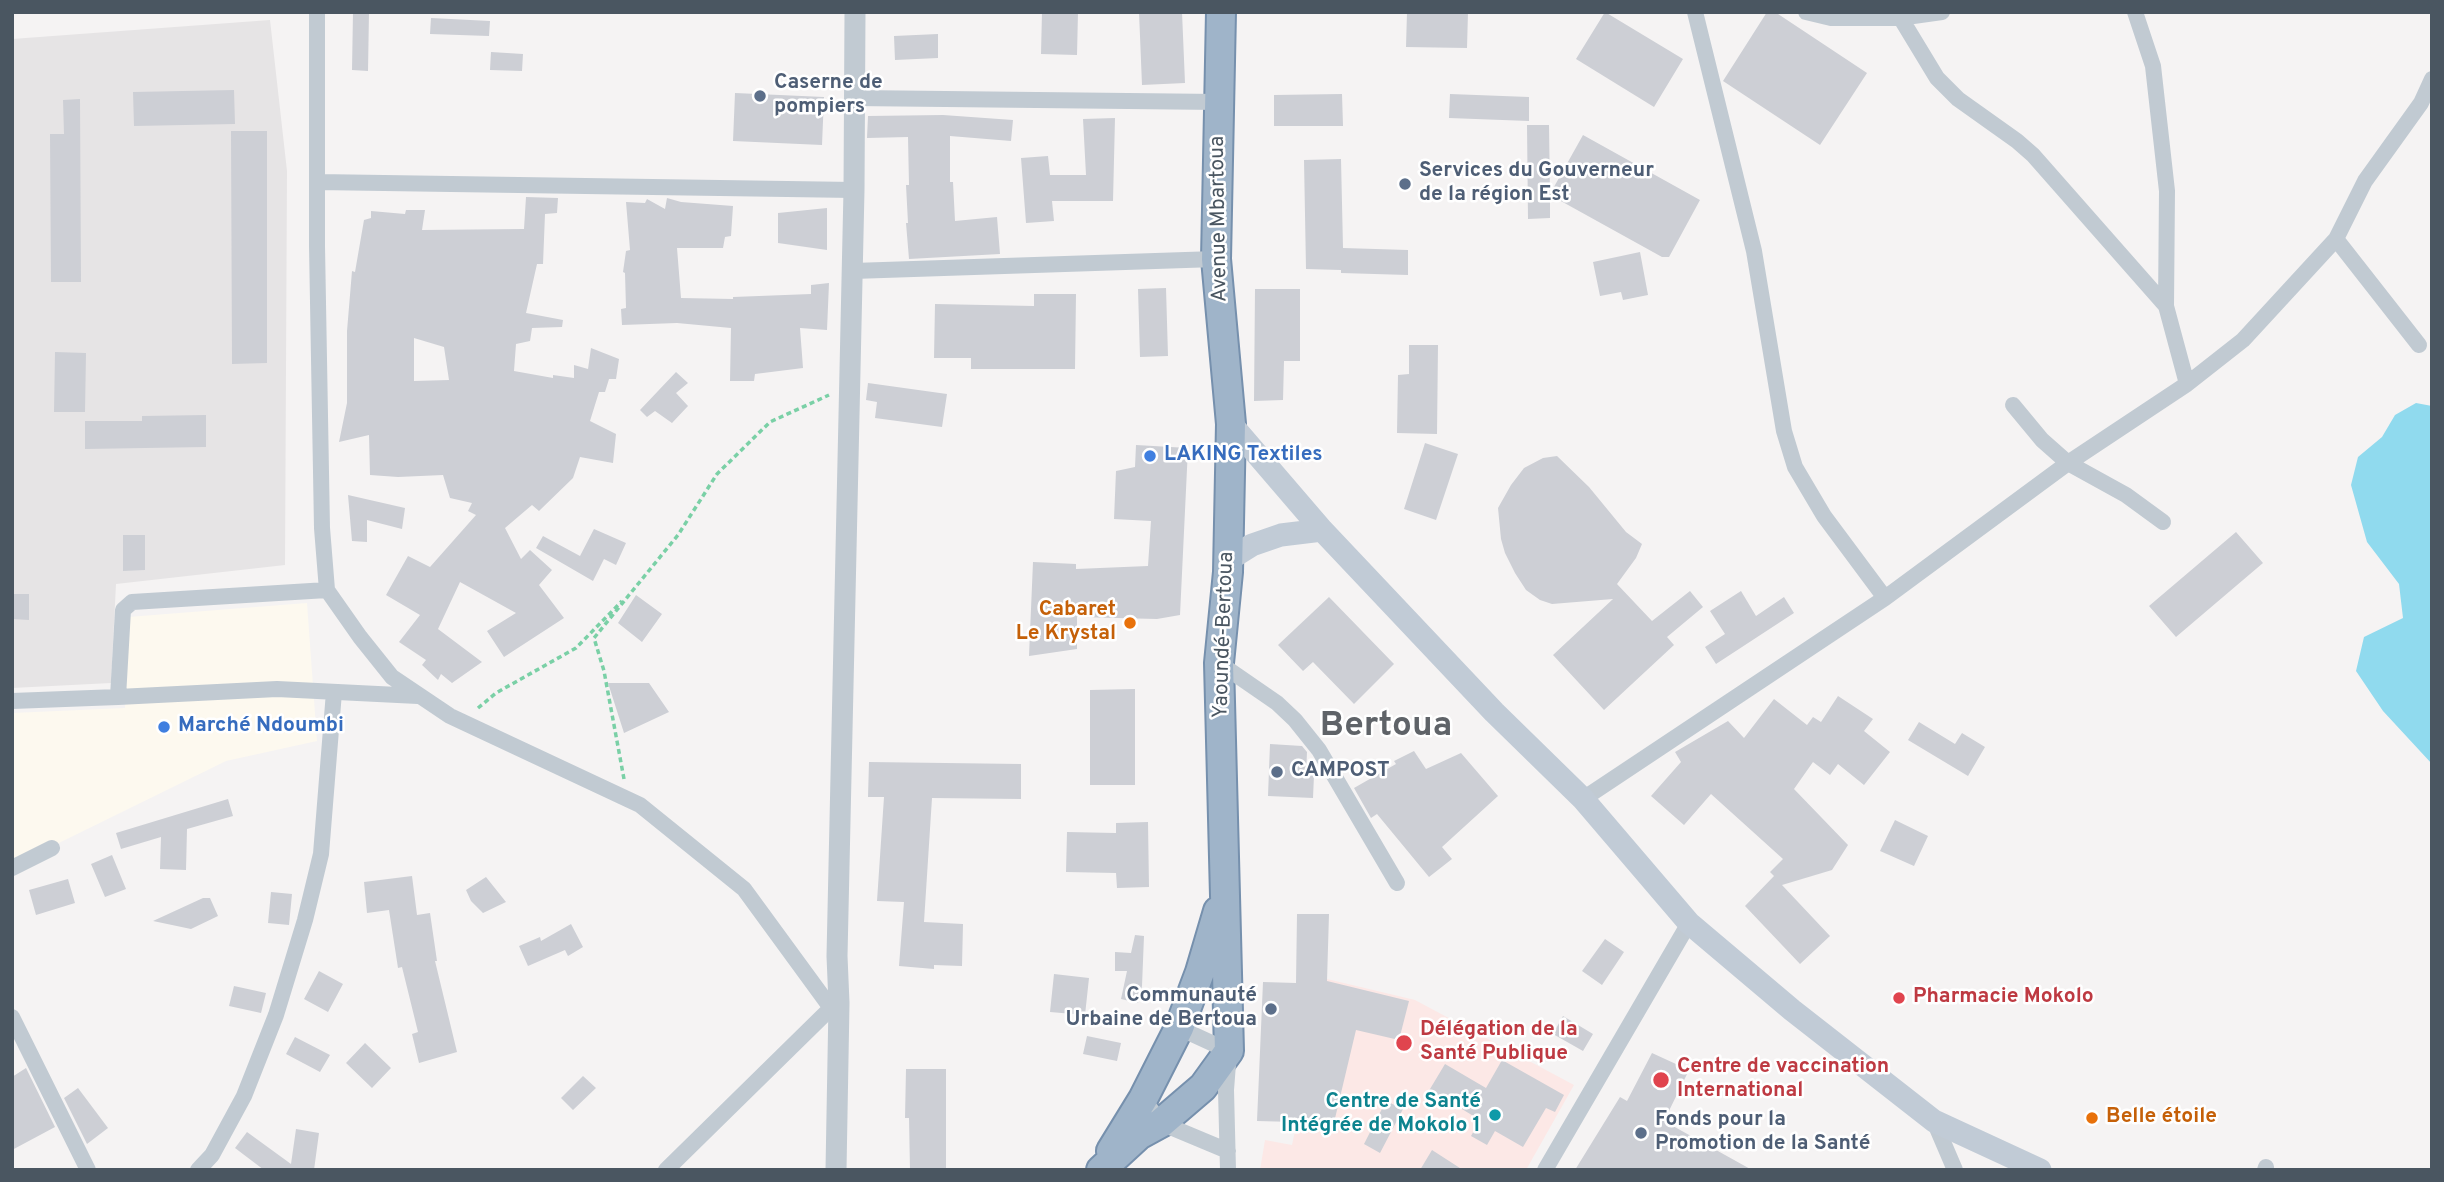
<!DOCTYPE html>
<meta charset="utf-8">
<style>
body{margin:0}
#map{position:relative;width:2444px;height:1182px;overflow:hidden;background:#f5f3f3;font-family:Overpass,sans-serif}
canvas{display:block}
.frame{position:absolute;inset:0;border:14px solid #4a5661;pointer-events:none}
</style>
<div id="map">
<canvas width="2444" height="1182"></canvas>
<div class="frame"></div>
</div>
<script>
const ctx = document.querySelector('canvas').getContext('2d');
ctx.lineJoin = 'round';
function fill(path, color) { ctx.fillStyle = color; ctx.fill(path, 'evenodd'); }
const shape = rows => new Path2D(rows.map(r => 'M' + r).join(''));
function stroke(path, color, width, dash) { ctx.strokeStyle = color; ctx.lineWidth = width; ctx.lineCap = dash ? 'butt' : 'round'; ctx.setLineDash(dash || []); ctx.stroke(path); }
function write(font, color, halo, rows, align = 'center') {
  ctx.font = font + ' Overpass,sans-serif'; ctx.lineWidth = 5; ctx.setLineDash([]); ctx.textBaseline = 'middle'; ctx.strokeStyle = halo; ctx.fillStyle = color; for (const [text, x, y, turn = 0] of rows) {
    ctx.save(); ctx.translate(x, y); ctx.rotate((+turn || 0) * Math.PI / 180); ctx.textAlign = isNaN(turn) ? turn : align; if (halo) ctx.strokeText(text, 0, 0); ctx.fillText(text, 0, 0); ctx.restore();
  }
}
fill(shape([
 [307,603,317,741,226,761,12,866,12,713,125,708,128,617]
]), '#fdf9ef');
fill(shape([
 [270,20,287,171,285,565,116,584,111,683,12,688,12,39]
]), '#e6e4e5');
fill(shape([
 [1327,979,1415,1000,1574,1085,1526,1170,1260,1170,1265,1140,1292,1145]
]), '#fce8e6');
fill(shape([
 [2416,403,2432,406,2432,764,2383,711,2356,671,2364,637,2403,618,2399,584,2367,542,2351,485,2358,457,2382,437,2395,415]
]), '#90daee');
fill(shape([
 [353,12,369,12,368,71,352,70],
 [1042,12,1078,12,1077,55,1041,54],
 [1139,12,1182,12,1185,83,1142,85],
 [1407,12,1468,12,1467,48,1406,47],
 [1605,12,1683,59,1654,107,1576,59],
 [1767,12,1775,12,1867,73,1820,145,1723,81],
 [431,18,490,21,489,36,430,34],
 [938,34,938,58,895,60,894,36],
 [491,52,523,54,522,71,490,70],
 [234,90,235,124,134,126,133,92],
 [735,93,824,97,822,145,733,141],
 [1342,94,1343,126,1274,126,1274,95],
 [1450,94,1529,97,1529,121,1449,118],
 [80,99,81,282,51,282,50,134,64,134,63,100],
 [943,115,1013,120,1011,141,950,136,950,182,953,182,955,221,997,217,1000,254,909,259,906,223,908,223,906,185,909,185,908,137,867,138,868,116],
 [1115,118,1113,201,1052,201,1054,221,1026,223,1021,158,1048,156,1050,175,1086,175,1083,119],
 [1527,125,1549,125,1550,194,1583,135,1700,200,1669,257,1662,257,1550,195,1550,218,1528,219],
 [231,131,267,131,267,363,232,364],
 [1341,159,1343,248,1408,250,1408,275,1341,273,1341,270,1306,269,1304,160],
 [526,197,558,198,557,213,545,214,543,264,537,264,526,313,563,320,562,327,532,328,530,341,516,344,514,371,553,378,553,375,574,378,574,365,588,369,591,348,619,359,616,379,609,379,605,392,599,392,590,421,616,434,613,463,580,457,573,478,539,511,532,505,505,528,521,559,530,550,552,570,539,585,564,618,504,657,487,631,516,613,460,582,438,629,482,662,452,683,441,674,438,680,422,665,426,660,399,642,420,615,386,595,408,556,430,567,476,515,468,511,472,503,450,498,443,475,398,477,370,475,369,435,339,442,347,403,347,331,352,271,355,272,364,220,371,218,371,211,405,214,406,210,425,210,422,230,524,229],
 [414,338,444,347,449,380,414,381],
 [667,198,681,202,733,206,731,236,725,237,723,248,677,248,681,298,733,299,733,297,811,294,811,285,829,283,827,330,800,328,803,368,755,374,754,381,730,381,731,328,677,323,622,325,621,309,626,308,625,273,623,272,626,251,630,250,626,202,645,203,647,199,665,209],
 [827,208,827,250,778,243,778,213],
 [1640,252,1648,295,1623,300,1621,292,1600,296,1593,262],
 [1166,288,1168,356,1140,357,1138,289],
 [1255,289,1300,289,1300,361,1284,361,1283,400,1254,401],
 [1034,294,1076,294,1075,369,971,369,971,358,934,358,935,304,1034,306],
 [1409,345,1438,345,1437,434,1397,433,1398,375,1409,374],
 [55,352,86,353,85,412,54,412],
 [676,372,688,383,676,393,688,406,672,423,655,411,647,417,640,410],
 [868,383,947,394,942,427,875,418,877,402,866,400],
 [206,415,206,447,85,449,85,421,142,421,142,416],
 [1425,443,1458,454,1436,520,1404,509],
 [1136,445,1188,448,1180,615,1157,619,1077,617,1077,649,1029,656,1033,562,1076,564,1076,569,1148,566,1151,521,1114,519,1116,471,1135,467],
 [1557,456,1589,487,1626,532,1642,544,1636,558,1617,584,1652,621,1690,591,1703,607,1667,637,1674,645,1604,710,1553,655,1613,599,1552,604,1540,600,1526,590,1515,573,1505,553,1501,539,1498,508,1511,485,1524,468,1543,458],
 [348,495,405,508,402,529,367,520,367,542,352,541],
 [594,529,626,543,616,565,604,559,593,581,536,548,543,536,580,556],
 [2236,532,2263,563,2176,637,2149,606],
 [123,535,145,535,145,570,123,571],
 [1741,591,1756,616,1784,597,1794,613,1716,664,1705,647,1725,634,1710,611],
 [12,594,29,594,29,620,12,619],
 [636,595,662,614,642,642,618,623],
 [1329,597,1394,664,1354,704,1313,662,1303,671,1278,645],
 [608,683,649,683,669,712,624,733],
 [1135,689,1135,785,1090,785,1090,690],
 [1838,696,1873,719,1864,731,1890,752,1864,785,1838,764,1830,775,1813,762,1794,789,1848,845,1832,870,1782,885,1830,936,1800,964,1745,906,1774,876,1770,872,1783,859,1711,794,1684,825,1651,796,1681,762,1675,752,1728,721,1744,738,1774,699,1807,725,1813,717,1821,722],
 [1919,722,1955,744,1962,733,1985,747,1968,776,1908,740],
 [1270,744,1302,746,1307,752,1306,775,1314,775,1313,798,1268,796],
 [1414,751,1426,769,1461,753,1498,796,1442,847,1452,859,1429,877,1377,814,1371,818,1354,788,1396,764,1394,761],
 [869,762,1021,764,1021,799,932,798,924,922,963,924,962,966,934,965,934,969,899,966,904,902,877,901,884,797,868,797],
 [228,799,233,816,187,829,186,870,160,869,161,837,121,849,116,833],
 [1895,820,1928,836,1914,866,1880,851],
 [1148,822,1149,887,1117,888,1116,873,1066,872,1067,832,1116,833,1116,823],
 [112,855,126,889,105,897,91,864],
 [412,876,417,915,430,913,437,961,435,961,457,1052,419,1063,412,1034,418,1032,402,967,398,968,389,910,367,913,364,882],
 [486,877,506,902,483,913,471,901,466,890],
 [68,879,75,903,36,915,29,890],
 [271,892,292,894,289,925,268,923],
 [203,898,210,898,218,916,191,929,153,921],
 [1297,914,1329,914,1327,981,1409,1001,1399,1040,1356,1030,1332,1131,1295,1122,1257,1121,1263,982,1296,983],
 [571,924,583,947,568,956,565,950,528,966,519,946,540,937,541,941],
 [1135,935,1144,936,1142,986,1138,1003,1121,999,1127,971,1115,971,1115,952,1131,953],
 [1605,939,1624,952,1602,985,1582,971],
 [319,971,343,984,328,1012,304,999],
 [1054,974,1089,978,1085,1015,1050,1012],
 [234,986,266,993,261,1013,229,1006],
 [1563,1016,1593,1034,1583,1051,1553,1034],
 [1087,1036,1121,1043,1117,1061,1083,1054],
 [295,1037,330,1055,320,1072,286,1054],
 [365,1043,391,1068,372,1088,346,1063],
 [1652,1053,1689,1070,1664,1121,1752,1170,1575,1170,1620,1097,1627,1101],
 [1502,1060,1564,1095,1555,1112,1546,1108,1523,1147,1495,1131,1487,1145,1471,1136,1480,1120,1452,1103,1450,1107,1427,1094,1445,1064,1486,1088],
 [26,1068,55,1127,12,1150,12,1077],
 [906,1069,946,1069,946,1170,910,1170,909,1118,905,1118],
 [583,1076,596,1088,573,1110,561,1098],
 [78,1088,108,1128,87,1144,64,1098],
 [1386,1101,1403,1109,1380,1153,1364,1144],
 [296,1129,319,1133,314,1170,264,1170,235,1148,247,1132,291,1164],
 [1432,1150,1463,1170,1420,1170]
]), '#cdcfd5');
const trunk = shape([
 [1111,1151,1143,1099,1179,1028,1200,972,1218,911],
 [1101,1170,1139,1135,1161,1123,1203,1087,1229,1051,1219,663,1228,572,1231,424,1216,259,1221,12]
]);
stroke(trunk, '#7690ad', 32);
stroke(shape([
 [478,708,496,693,576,648,622,601],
 [624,779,604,671,594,638,678,535,717,474,770,422,829,395]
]), '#7ad0a6', 3.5, [5, 3.5]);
stroke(shape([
 [317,12,317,246,322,528,327,590,360,637,392,677,450,716,640,805,744,889,831,1008,839,1003],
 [1695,12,1754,251,1784,431,1795,467,1824,516,1885,598],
 [1806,12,1831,18,1899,18,1942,12],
 [1897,12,1937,78,1958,99,2017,141,2033,155,2166,306],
 [2135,12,2153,66,2167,191,2166,306,2187,384],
 [854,98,1219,102],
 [317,182,854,190],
 [2336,239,2419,345],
 [853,271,1216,259],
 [2013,405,2042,440,2068,463,2126,495,2163,522],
 [1219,663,1277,703,1295,720,1319,750,1397,883],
 [118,697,277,689,418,696],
 [12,701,118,697,123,610,132,602,327,590],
 [1583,799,1885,598,2068,463,2187,384,2243,340,2336,239,2365,181,2421,103,2432,79],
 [12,868,52,848],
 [12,1017,88,1170],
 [1179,1028,1229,1051,1226,1090,1228,1170],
 [1143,1099,1161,1123,1228,1151],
 [1934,1121,1955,1170],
 [198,1170,212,1155,244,1096,276,1015,305,920,321,854,334,692],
 [666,1170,831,1008],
 [1545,1170,1689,923],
 [2265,1170,2266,1167]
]), '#c1cad2', 16);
stroke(shape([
 [836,1170,839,1003,837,956,854,190,855,12]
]), '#c1cad2', 21);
stroke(shape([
 [1231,424,1322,530,1494,712,1583,799,1689,923,1792,1010,1934,1121,2040,1170],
 [1228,572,1228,560,1252,545,1281,535,1322,530]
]), '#c1cbd6', 23);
stroke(trunk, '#9fb4c9', 28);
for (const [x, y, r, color] of [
 [760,96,7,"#5c6f8a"],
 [1405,184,7,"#5c6f8a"],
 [1150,456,7,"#3f7fe0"],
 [1130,623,7,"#e8710a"],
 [164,727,7,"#3f7fe0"],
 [1277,772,7,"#5c6f8a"],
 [1899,998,7,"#e0444e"],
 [1271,1009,7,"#5c6f8a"],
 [1404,1043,9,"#e0444e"],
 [1661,1080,9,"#e0444e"],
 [1495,1115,7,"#0f9aa8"],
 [2092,1118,7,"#e8710a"],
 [1641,1133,7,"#5c6f8a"]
]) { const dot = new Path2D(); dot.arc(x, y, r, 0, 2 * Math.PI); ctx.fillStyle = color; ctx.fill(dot); stroke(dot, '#fff', 2.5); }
write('bold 21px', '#4e5e75', '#fff', [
 ["Caserne de",774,84],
 ["pompiers",774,108],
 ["Services du Gouverneur",1419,172],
 ["de la région Est",1419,196],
 ["CAMPOST",1291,772],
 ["Communauté",1257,997,"right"],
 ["Urbaine de Bertoua",1257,1021,"right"],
 ["Fonds pour la",1655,1121],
 ["Promotion de la Santé",1655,1145]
], 'left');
write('21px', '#4a5661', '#fff', [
 ["Avenue Mbartoua",1220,219,-91],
 ["Yaoundé-Bertoua",1225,635,-88]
]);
write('bold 21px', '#366cbe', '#fff', [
 ["LAKING Textiles",1164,456],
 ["Marché Ndoumbi",178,727]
], 'left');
write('bold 21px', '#c56008', '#fff', [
 ["Cabaret",1116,611],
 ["Le Krystal",1116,635],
 ["Belle étoile",2106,1118,"left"]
], 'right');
write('bold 21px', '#be3a42', '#fff', [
 ["Pharmacie Mokolo",1913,998],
 ["Délégation de la",1420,1031],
 ["Santé Publique",1420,1055],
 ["Centre de vaccination",1677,1068],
 ["International",1677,1092]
], 'left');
write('bold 21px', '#0d838f', '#fff', [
 ["Centre de Santé",1481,1103],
 ["Intégrée de Mokolo 1",1481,1127]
], 'right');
write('bold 35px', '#5f6368', '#fff', [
 ["Bertoua",1386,728]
]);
</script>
